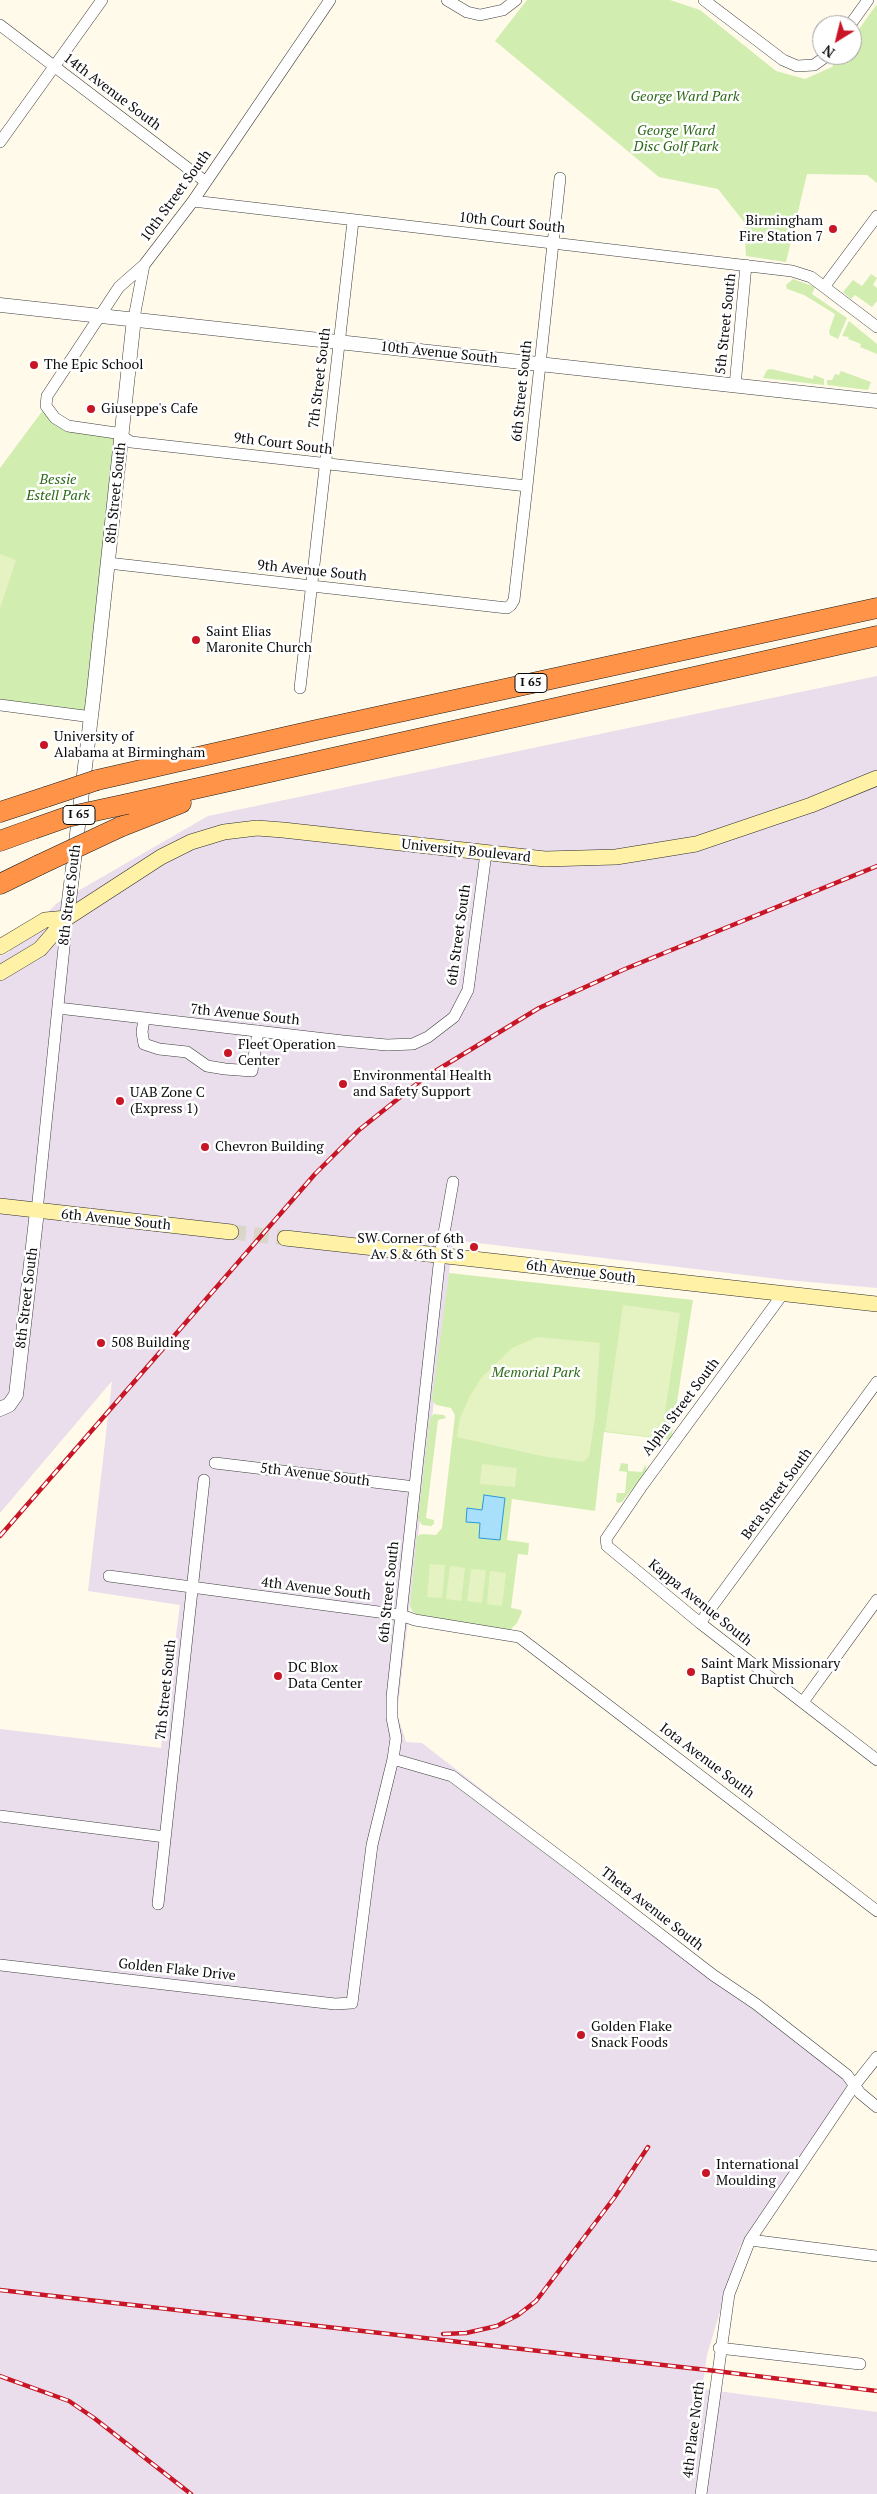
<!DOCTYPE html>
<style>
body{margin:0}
#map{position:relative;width:877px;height:2494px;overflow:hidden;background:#fffaea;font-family:"PT Serif",serif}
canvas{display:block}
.north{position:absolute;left:812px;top:15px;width:50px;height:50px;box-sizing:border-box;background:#fff;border:1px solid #9d9d9d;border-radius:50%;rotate:216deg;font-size:14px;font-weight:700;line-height:20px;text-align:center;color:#0b0b0b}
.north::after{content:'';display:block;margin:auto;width:18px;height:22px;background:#c81626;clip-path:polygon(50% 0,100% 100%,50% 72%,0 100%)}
</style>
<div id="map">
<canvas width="877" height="2494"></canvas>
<div class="north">N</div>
</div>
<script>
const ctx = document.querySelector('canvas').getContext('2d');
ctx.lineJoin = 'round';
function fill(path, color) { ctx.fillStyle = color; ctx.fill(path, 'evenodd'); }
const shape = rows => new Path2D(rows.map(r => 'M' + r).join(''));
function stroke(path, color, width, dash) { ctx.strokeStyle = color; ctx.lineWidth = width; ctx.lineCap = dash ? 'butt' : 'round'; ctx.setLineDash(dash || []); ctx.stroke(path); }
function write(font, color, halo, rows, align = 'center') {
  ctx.font = font + ' "PT Serif",serif'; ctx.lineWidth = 5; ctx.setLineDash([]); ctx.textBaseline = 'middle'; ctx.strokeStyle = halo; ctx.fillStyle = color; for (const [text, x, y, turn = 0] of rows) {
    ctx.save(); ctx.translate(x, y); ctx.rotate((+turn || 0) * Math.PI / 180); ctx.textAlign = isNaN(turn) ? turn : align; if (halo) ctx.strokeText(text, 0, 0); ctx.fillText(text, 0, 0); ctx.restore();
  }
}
fill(shape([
 [877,676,877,1288,787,1280,453,1240,397,1714,406,1742,422,1743,854,2078,739,2248,707,2355,702,2389,877,2412,877,2494,0,2494,0,1729,161,1748,180,1605,88,1591,112,1381,0,1513,0,956,9,952,57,903,208,816]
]), '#eadeec');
fill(shape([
 [527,0,670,0,700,10,776,71,805,79,832,67,841,55,852,55,852,39,877,4,877,183,867,175,807,174,786,262,746,256,744,222,718,189,659,177,495,41],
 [871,274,877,278,873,285,877,288,877,301,872,307,855,295,851,299,843,292,853,280,862,286],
 [793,279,815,287,812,294,847,318,838,339,830,335,829,331,835,314,804,295,787,289,786,285],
 [849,321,877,344,877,354,860,347,861,344,848,339,849,337,842,336],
 [771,369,813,379,814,375,824,379,824,385,763,378,767,370],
 [841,371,871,382,868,390,827,385,827,380,832,380,835,374,839,375],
 [46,406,55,418,123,436,92,717,0,705,0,468],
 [449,1273,693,1300,671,1440,604,1432,595,1511,512,1499,507,1540,529,1543,528,1555,518,1554,511,1608,521,1610,522,1612,517,1623,510,1630,418,1615,412,1611,410,1606,417,1536,422,1534,436,1535,442,1528,455,1415,451,1408,436,1405,432,1400],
 [434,1414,444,1415,446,1418,438,1420,426,1518,434,1520,434,1524,431,1526,422,1525,418,1519,430,1418],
 [621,1463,628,1464,628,1471,642,1472,645,1465,647,1470,622,1502,619,1503,616,1502,617,1493,625,1493,627,1472,619,1471]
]), '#d2edb0');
fill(shape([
 [0,554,16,560,0,609],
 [623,1305,680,1313,661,1438,605,1431],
 [537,1337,600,1343,595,1417,589,1457,583,1462,541,1456,457,1437,460,1418,470,1396,481,1378,512,1348],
 [482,1464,517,1468,515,1487,480,1484],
 [430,1564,445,1565,442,1598,427,1597],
 [450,1566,465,1568,461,1601,446,1599],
 [471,1569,486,1570,482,1603,467,1601],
 [490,1571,506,1573,502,1606,487,1604]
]), '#e5f3c2');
const water = shape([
 [484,1495,505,1498,500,1540,479,1538,480,1523,466,1522,467,1508,482,1510,484,1495]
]);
fill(water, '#a8e0fc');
stroke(water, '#289bdb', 1);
stroke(shape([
 [231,1232,285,1238]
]), '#dad6c9', 15, [15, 8]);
const minor = shape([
 [330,0,193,201,144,265,119,287,47,396,46,406,55,418,68,426,116,433,131,442,527,486],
 [447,0,467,12,480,15,503,10,516,0],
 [704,0,783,60,797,66,814,65,828,55],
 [0,25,206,182],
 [850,25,868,0],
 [0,142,102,0],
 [193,201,792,271,811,277,877,327],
 [824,287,877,216],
 [134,318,144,265],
 [735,386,746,265],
 [108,563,507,608,511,605,514,600,527,486,560,178],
 [300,688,353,221],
 [0,705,92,717],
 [58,1008,343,1041,387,1045,413,1044,428,1037,454,1017,468,990,486,853],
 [144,1019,142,1032,144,1044,159,1049,187,1052,207,1066,225,1069,252,1071,258,1031],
 [37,1211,67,918],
 [782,1295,642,1486,606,1539,607,1546,700,1623,877,1760],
 [215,1463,415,1487],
 [109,1576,401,1615,415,1620,519,1637,877,1911],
 [700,1623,877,1382],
 [803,1702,877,1600],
 [393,1759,452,1776,573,1867,713,1975,756,2004,847,2075,860,2093,877,2107],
 [0,1816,165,1837],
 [158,1904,204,1480],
 [0,1965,335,2004,352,2003,372,1845,393,1759,396,1738,392,1718,392,1697,440,1256,453,1182],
 [750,2240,877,2256],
 [719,2348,860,2364],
 [701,2494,729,2294,750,2240,854,2086,877,2057]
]);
const tertiary = shape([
 [0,305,877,401],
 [67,918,94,691,134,318],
 [0,1409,9,1405,16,1395,37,1211]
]);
const secondary = shape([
 [0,947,45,920,67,918],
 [0,973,40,949,67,918,161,857,191,842,224,832,257,828,283,830,545,859,616,857,696,844,811,805,877,778],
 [0,1206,231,1232],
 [285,1238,877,1304]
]);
const motorway = shape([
 [97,780,312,731,877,608],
 [127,804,877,636],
 [0,812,46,797],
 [120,827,181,803],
 [0,841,33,829],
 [0,884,39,865]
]);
stroke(minor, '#3e3e3e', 12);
stroke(tertiary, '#3e3e3e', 15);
stroke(secondary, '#2d2d2d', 16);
stroke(motorway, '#1c1c1c', 21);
stroke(minor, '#fff', 11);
stroke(tertiary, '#fff', 14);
stroke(secondary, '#fff1a5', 15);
stroke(motorway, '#ff9448', 20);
const rail = shape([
 [0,1536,315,1174,359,1130,424,1078,539,1008,625,969,877,866],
 [0,2290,716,2371,877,2391],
 [443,2334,466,2333,497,2326,518,2315,536,2301,614,2198,648,2147],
 [0,2376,69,2401,94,2418,191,2494]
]);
stroke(rail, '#c81626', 4.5);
stroke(rail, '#fff', 2.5, [8]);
const motorwayBridge = shape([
 [46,797,97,780],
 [33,829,67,817,127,804],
 [39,865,120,827]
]);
stroke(motorwayBridge, '#1c1c1c', 21, []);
stroke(motorwayBridge, '#ff9448', 20);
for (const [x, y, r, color] of [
 [833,229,5,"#c81626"],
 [34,365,5,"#c81626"],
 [91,409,5,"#c81626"],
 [196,640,5,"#c81626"],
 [44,745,5,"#c81626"],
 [228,1053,5,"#c81626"],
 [343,1084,5,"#c81626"],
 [120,1101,5,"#c81626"],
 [205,1147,5,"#c81626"],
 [474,1247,5,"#c81626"],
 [101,1343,5,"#c81626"],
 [691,1672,5,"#c81626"],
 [278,1676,5,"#c81626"],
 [581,2035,5,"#c81626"],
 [706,2173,5,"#c81626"]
]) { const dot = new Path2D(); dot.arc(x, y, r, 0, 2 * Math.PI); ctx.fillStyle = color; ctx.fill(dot); stroke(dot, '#fff', 2); }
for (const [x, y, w] of [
 [531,683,32],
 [79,815,32]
]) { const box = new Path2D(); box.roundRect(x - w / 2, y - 9.5, w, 19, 4); ctx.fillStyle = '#fff'; ctx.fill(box); stroke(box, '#0b0b0b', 1); }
write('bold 12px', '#0b0b0b', null, [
 ["I 65",531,683],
 ["I 65",79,815]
]);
write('14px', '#0b0b0b', '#fff', [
 ["14th Avenue South",112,92,37],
 ["10th Street South",176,196,-54],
 ["10th Court South",512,223,6],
 ["5th Street South",726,324,-84],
 ["10th Avenue South",439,353,6],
 ["7th Street South",320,378,-83],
 ["6th Street South",522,391,-84],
 ["9th Court South",283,444,7],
 ["8th Street South",116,493,-84],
 ["9th Avenue South",312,571,6],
 ["University Boulevard",466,851,6],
 ["8th Street South",70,895,-83],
 ["6th Street South",459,935,-82],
 ["7th Avenue South",245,1015,6],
 ["6th Avenue South",116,1220,6],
 ["6th Avenue South",581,1272,7],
 ["8th Street South",27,1298,-83],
 ["Alpha Street South",681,1407,-53],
 ["5th Avenue South",315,1475,7],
 ["Beta Street South",777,1494,-54],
 ["4th Avenue South",316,1589,7],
 ["6th Street South",389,1592,-84],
 ["Kappa Avenue South",700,1603,39],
 ["7th Street South",166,1690,-84],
 ["Iota Avenue South",707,1761,37],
 ["Theta Avenue South",652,1909,38],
 ["Golden Flake Drive",177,1970,6],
 ["4th Place North",694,2430,-83]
]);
write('italic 14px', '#2b6916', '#fff', [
 ["George Ward Park",685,97],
 ["George Ward",676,131],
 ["Disc Golf Park",676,147],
 ["Bessie",58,480],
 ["Estell Park",58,496],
 ["Memorial Park",536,1373]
]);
write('14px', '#0b0b0b', '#fff', [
 ["Birmingham",823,221,"right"],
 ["Fire Station 7",823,237,"right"],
 ["The Epic School",44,365],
 ["Giuseppe's Cafe",101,409],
 ["Saint Elias",206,632],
 ["Maronite Church",206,648],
 ["University of",54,737],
 ["Alabama at Birmingham",54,753],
 ["Fleet Operation",238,1045],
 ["Center",238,1061],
 ["Environmental Health",353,1076],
 ["and Safety Support",353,1092],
 ["UAB Zone C",130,1093],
 ["(Express 1)",130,1109],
 ["Chevron Building",215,1147],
 ["SW Corner of 6th",464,1239,"right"],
 ["Av S & 6th St S",464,1255,"right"],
 ["508 Building",111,1343],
 ["Saint Mark Missionary",701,1664],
 ["Baptist Church",701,1680],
 ["DC Blox",288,1668],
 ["Data Center",288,1684],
 ["Golden Flake",591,2027],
 ["Snack Foods",591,2043],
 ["International",716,2165],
 ["Moulding",716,2181]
], 'left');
</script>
